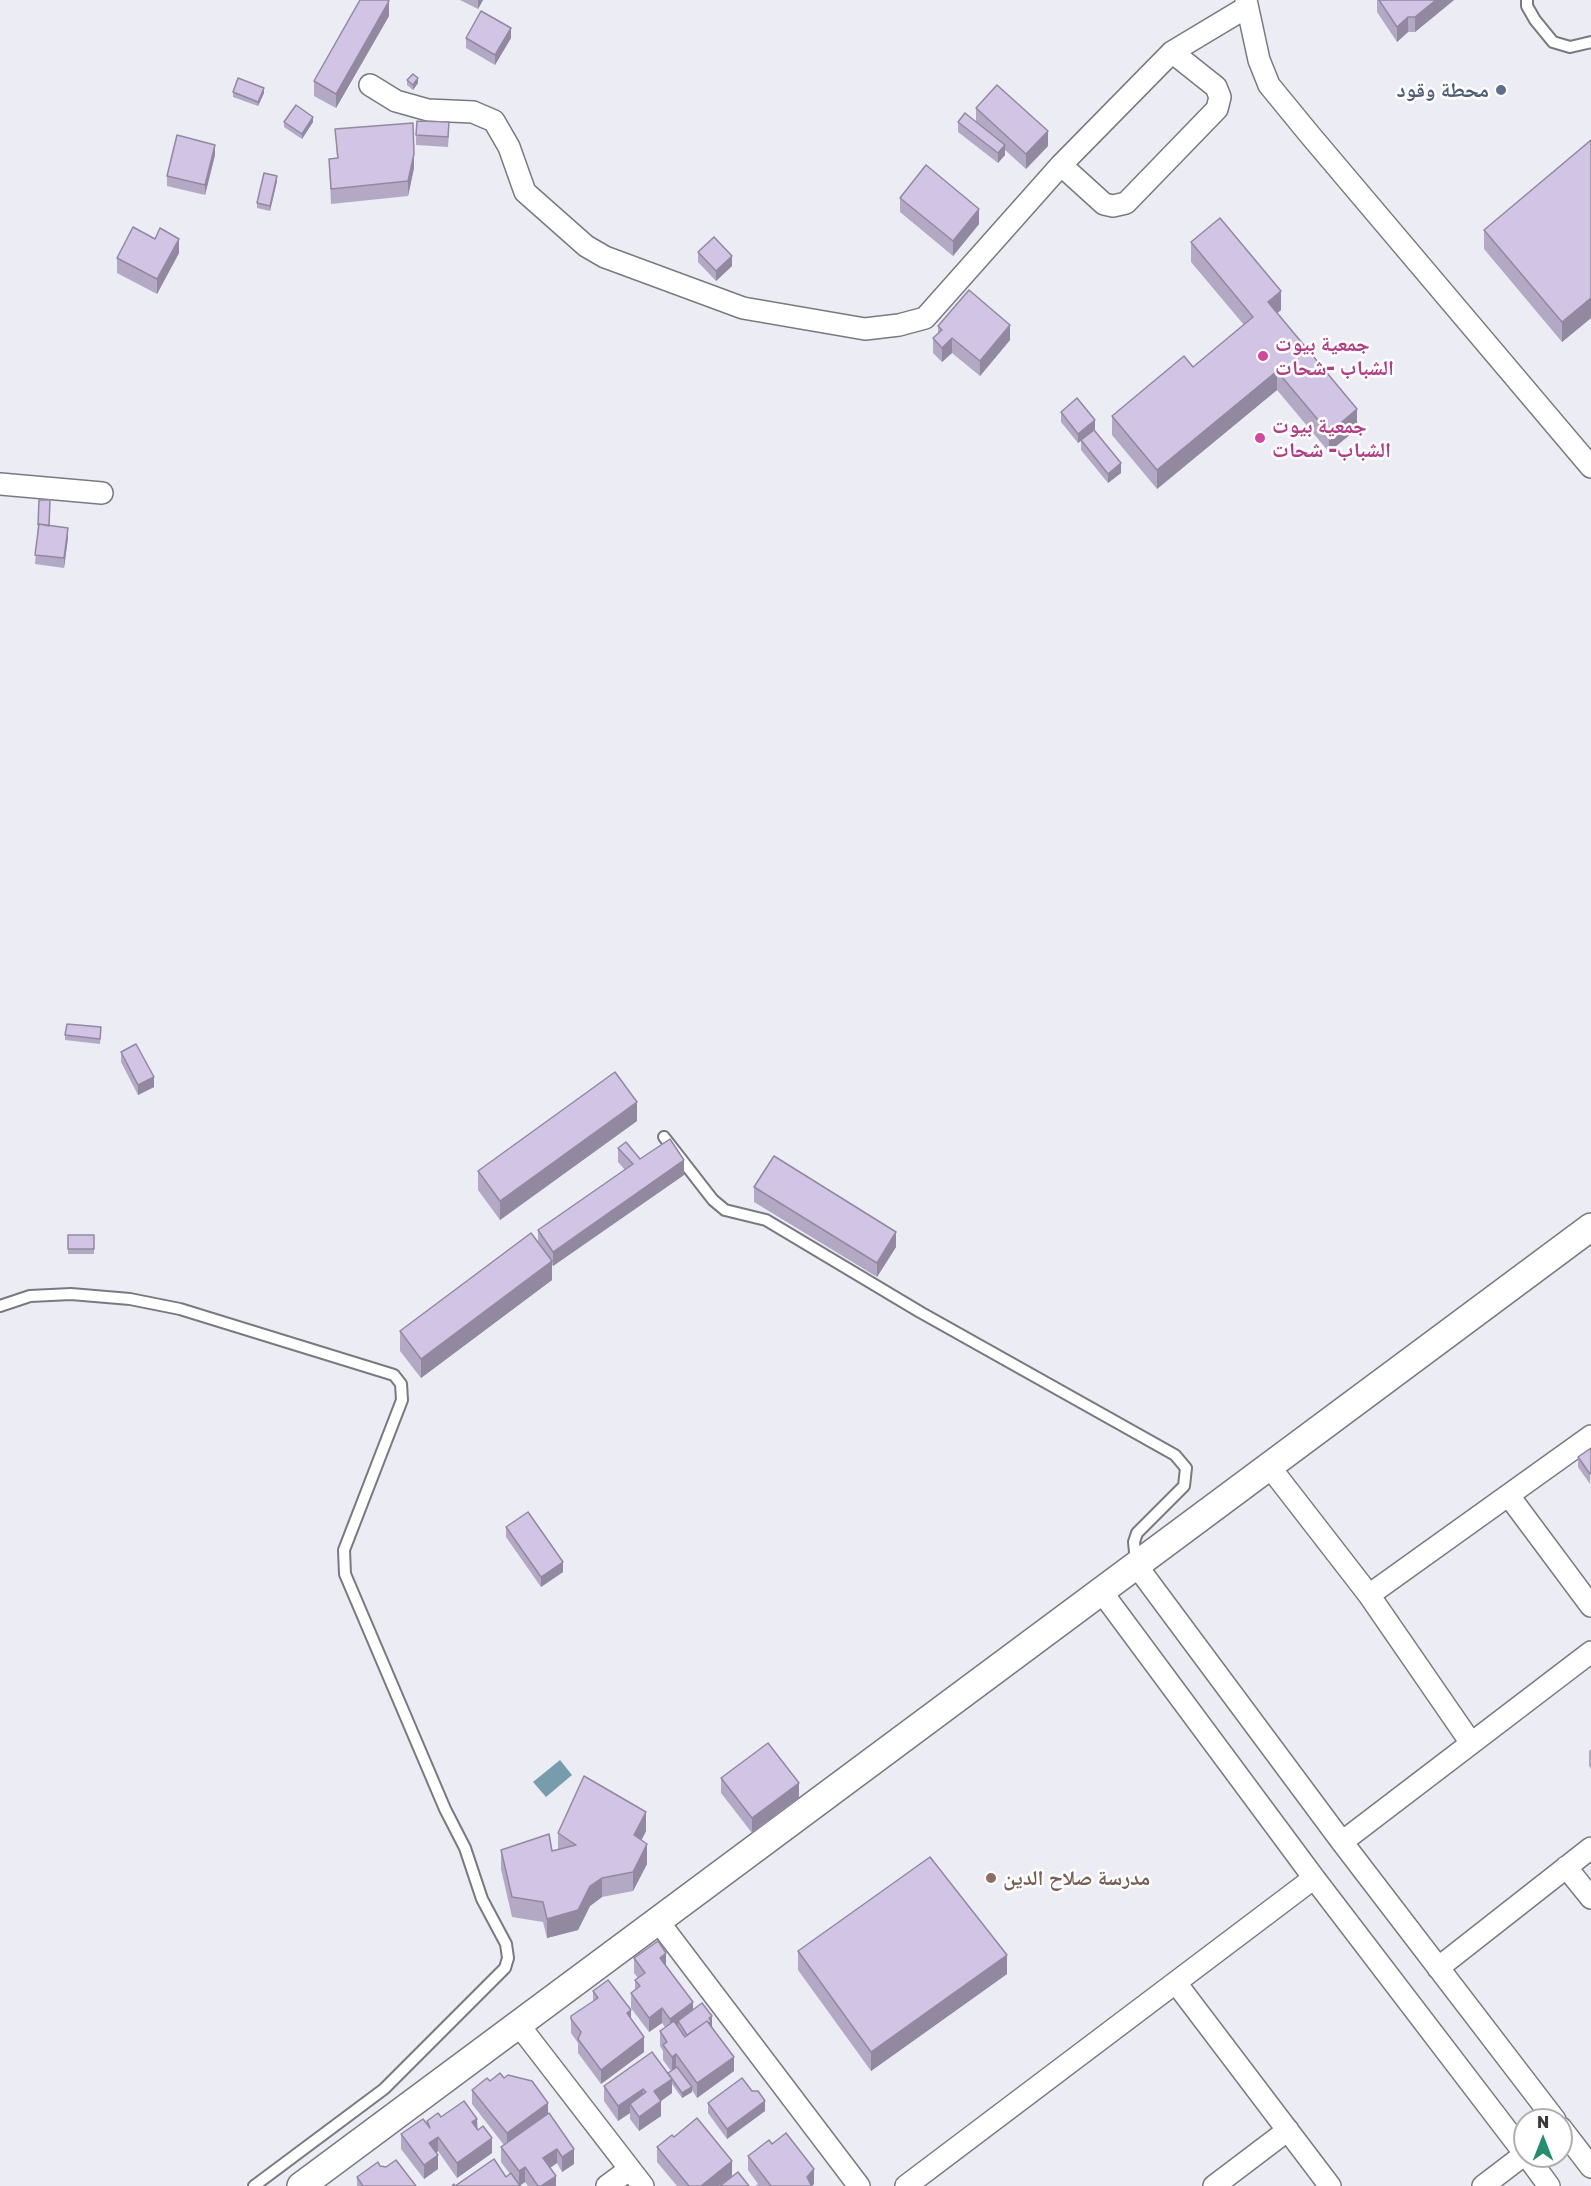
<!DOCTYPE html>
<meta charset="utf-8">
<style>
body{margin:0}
#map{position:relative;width:1591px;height:2186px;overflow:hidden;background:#ececf4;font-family:"Golos Text",sans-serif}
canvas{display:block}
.north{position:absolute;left:1513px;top:2108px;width:60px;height:60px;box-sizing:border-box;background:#fff;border:2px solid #b0b0b1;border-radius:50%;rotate:0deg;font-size:16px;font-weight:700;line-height:24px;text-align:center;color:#3a3a3d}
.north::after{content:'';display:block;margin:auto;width:21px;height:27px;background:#258f6d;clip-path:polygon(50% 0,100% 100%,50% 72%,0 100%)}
</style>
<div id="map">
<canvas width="1591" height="2186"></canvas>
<div class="north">N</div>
</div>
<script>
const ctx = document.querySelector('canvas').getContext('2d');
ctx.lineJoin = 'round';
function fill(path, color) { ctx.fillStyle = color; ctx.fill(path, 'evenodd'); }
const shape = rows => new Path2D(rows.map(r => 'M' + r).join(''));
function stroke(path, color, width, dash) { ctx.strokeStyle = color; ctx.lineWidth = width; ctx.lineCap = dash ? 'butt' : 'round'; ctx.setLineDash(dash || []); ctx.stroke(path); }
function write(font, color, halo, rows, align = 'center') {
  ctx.font = font + ' "Golos Text","Noto Naskh Arabic",sans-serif'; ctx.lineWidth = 5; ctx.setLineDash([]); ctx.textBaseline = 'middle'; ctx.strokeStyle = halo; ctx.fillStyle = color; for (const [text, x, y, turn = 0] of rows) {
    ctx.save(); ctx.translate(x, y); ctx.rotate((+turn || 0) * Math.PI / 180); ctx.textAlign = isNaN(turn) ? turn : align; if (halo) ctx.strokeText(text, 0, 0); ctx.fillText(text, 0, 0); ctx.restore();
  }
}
fill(shape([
 [560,1760,572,1775,546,1797,533,1782]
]), '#779dac');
const service = shape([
 [1527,0,1527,6,1535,20,1553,42,1570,47,1591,42],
 [664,1137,713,1200,725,1210,766,1220,920,1312,1175,1455,1186,1468,1184,1486,1137,1533,1134,1542,1136,1562],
 [0,1306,30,1296,71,1294,130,1299,180,1309,394,1375,401,1384,402,1400,344,1550,345,1574,445,1809,465,1848,482,1899,506,1944,508,1958,505,1968,384,2089,254,2186]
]);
const minor = shape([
 [1246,0,1259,60,1269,85,1310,135,1591,467],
 [370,85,396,101,428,110,473,112,494,121,509,147,525,192,586,246,605,257,743,308,865,329,899,325,925,318,1061,165,1172,52,1247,7],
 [1061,165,1104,204,1113,206,1126,203,1217,109,1220,97,1216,87,1172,52],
 [0,484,102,493],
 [1269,1466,1369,1595,1471,1743],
 [1509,1496,1591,1606],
 [1136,1565,1342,1842,1555,2120],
 [1101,1591,1314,1878,1525,2154],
 [1369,1595,1591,1436],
 [1342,1842,1591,1652],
 [1566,1867,1591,1898],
 [658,1921,859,2186],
 [1438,1968,1591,1848],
 [1176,1983,1330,2186],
 [518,2024,643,2186],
 [1561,2128,1591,2167],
 [1527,2156,1549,2186],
 [607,2186,630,2169],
 [906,2186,1314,1878],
 [1214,2186,1288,2130],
 [1483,2186,1525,2154]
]);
const tertiary = shape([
 [301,2186,1591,1227]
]);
stroke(service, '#797a81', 14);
stroke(minor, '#797a81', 24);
stroke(tertiary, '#797a81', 30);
stroke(service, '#fff', 10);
stroke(minor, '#fff', 21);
stroke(tertiary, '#fff', 27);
fill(shape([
 [460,0,483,0,478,9],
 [1377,0,1454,0,1415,32,1408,32,1397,42,1377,12],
 [389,16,336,108,314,96,314,81],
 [466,38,511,38,495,65,466,48],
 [407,80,418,83,413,90,407,85],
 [233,92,264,93,258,106,233,97],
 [976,108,1048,146,1026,169,1005,150,1005,155,998,163,958,132,958,122,976,122],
 [284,122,313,122,302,139,284,127],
 [335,129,414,168,408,196,331,204,329,159,337,158],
 [449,132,448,147,416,145,416,135],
 [1591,140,1591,318,1562,342,1484,249,1484,230],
 [215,155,205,195,167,186,167,176],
 [277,181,270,211,257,208,257,203],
 [900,198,979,224,953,256,900,212],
 [155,239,179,253,157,294,117,273,117,258],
 [1191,242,1281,310,1277,313,1357,429,1329,452,1277,390,1157,489,1112,435,1112,416,1193,367,1244,325,1191,262],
 [698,252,732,266,716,281,698,262],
 [938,326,1010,340,980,376,952,353,942,362,933,353,933,338,938,334],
 [1061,412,1095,429,1094,430,1121,473,1108,483,1081,450,1081,441,1078,443,1061,422],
 [38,525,49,526,68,538,64,568,35,564],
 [101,1032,100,1044,65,1040,65,1035],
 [121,1052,154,1087,138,1095,121,1062],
 [637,1121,500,1220,478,1190,478,1171],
 [618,1148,640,1159,684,1175,553,1266,552,1265,552,1280,421,1378,400,1351,400,1331,538,1242,538,1230,625,1170,618,1162],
 [754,1187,896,1247,877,1277,754,1202],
 [68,1235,94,1235,94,1254,68,1254],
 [1591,1448,1590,1484,1578,1467,1578,1457],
 [506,1527,563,1572,541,1587,506,1537],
 [1591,1749,1591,1769,1589,1766,1589,1751],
 [721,1778,799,1798,752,1833,721,1793],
 [646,1831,641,1841,647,1864,633,1891,602,1897,590,1906,578,1930,547,1938,543,1922,512,1917,501,1869,501,1850,552,1851,558,1850,558,1833],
 [798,1951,1007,1974,871,2071,798,1970],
 [634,1958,666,1966,693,2010,712,2026,734,2071,697,2098,692,2090,692,2092,682,2098,672,2084,672,2093,661,2101,661,2116,639,2131,630,2119,630,2113,618,2121,604,2101,604,2086,668,2073,671,2071,663,2060,663,2051,660,2046,660,2031,665,2027,662,2023,649,2032,631,2008,631,1993,635,1990,635,1980,638,1978,634,1973],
 [593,1991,631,2019,644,2052,601,2084,578,2053,578,2043,571,2033,571,2019,593,2001],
 [504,2078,548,2114,574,2164,562,2172,557,2163,550,2168,556,2186,528,2186,525,2182,520,2186,455,2186,506,2177,510,2174,501,2162,501,2147,504,2145,472,2104,472,2090,490,2081],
 [708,2103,765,2111,727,2139,708,2113],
 [441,2117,477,2119,478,2130,492,2153,457,2178,438,2151,436,2153,438,2169,424,2179,401,2149,401,2134,427,2123,427,2121],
 [674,2137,732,2176,719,2186,677,2186,657,2162,657,2147],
 [772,2144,814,2184,812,2186,755,2186,758,2184,748,2170,748,2156],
 [380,2166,416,2186,357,2186,357,2177]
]), '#b4a9c5');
fill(shape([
 [478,0,483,0,478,9],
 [1436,0,1454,0,1415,32,1415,17],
 [389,1,389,16,336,108,336,94],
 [1408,17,1408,32,1397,42,1397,27],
 [511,28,511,38,495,65,495,55],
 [418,78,418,83,413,90,413,85],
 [264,88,264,93,258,106,258,102],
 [313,117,313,122,302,139,302,134],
 [1048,131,1048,146,1026,169,1026,154],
 [215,145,215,155,205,195,205,185],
 [1005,145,1005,155,998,163,998,153],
 [414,154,414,168,408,196,408,181],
 [277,176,277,181,270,211,270,206],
 [979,209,979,224,953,256,953,241],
 [179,239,179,253,157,294,157,279],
 [732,256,732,266,716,281,716,271],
 [1281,291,1281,310,1268,321,1268,302],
 [1591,298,1591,318,1562,342,1562,322],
 [1010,325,1010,340,980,376,980,361],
 [952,338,952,353,942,362,942,348],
 [1277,371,1277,390,1157,489,1157,470],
 [1357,409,1357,429,1329,452,1329,433],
 [1095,420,1095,429,1078,443,1078,434],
 [1121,463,1121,473,1108,483,1108,474],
 [68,528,68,538,64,568,64,558],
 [154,1077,154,1087,138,1095,138,1085],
 [637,1102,637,1121,500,1220,500,1201],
 [684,1160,684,1175,553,1266,553,1252],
 [896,1232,896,1247,877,1277,877,1263],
 [552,1261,552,1280,421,1378,421,1359],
 [563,1562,563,1572,541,1587,541,1577],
 [799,1783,799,1798,752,1833,752,1818],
 [646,1812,646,1831,634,1855,634,1835],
 [647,1844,647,1864,633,1891,633,1872],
 [602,1878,602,1897,590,1906,578,1930,547,1938,547,1919],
 [666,1953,666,1968,660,1958],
 [1007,1955,1007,1974,871,2071,871,2052],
 [693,2002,693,2017,678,2021,678,2028,670,2034,670,2019],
 [662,2008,662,2023,649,2032,649,2018],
 [631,2010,631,2025,627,2013],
 [712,2016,712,2026,711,2032,709,2018],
 [644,2037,644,2052,601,2084,601,2070],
 [676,2054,676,2069,672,2072,672,2057],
 [734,2057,734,2071,697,2098,697,2083],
 [672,2079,672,2093,654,2106,654,2091],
 [692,2087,692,2092,682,2098,682,2093],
 [643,2089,643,2103,630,2104,630,2113,618,2121,618,2106],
 [661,2101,661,2116,639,2131,639,2117],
 [765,2101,765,2111,727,2139,727,2129],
 [548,2103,548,2117,507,2148,507,2133],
 [477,2119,477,2134,472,2122],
 [438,2137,438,2151,429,2158,429,2143],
 [492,2138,492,2153,457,2178,457,2163],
 [557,2149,557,2163,543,2173,543,2158],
 [574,2149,574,2164,562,2172,562,2157],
 [438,2155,438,2169,424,2179,424,2165],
 [732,2161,732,2176,719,2186,701,2186],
 [525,2167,525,2182,519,2186,519,2171],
 [814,2169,814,2184,812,2186,807,2186,807,2177],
 [556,2176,556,2186,541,2186]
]), '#9289a0');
const building = shape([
 [360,0,387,0,389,1,336,94,314,81,360,0],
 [1379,0,1436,0,1415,17,1408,17,1397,27,1379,0],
 [481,11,511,28,495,55,466,38,481,11],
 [413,74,418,78,413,85,407,80,413,74],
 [238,78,264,88,258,102,233,92,238,78],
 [997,85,1048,131,1026,154,976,108,997,85],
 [296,105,313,117,302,134,284,122,296,105],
 [965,113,1005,145,998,153,958,122,965,113],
 [417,121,449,122,448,137,416,135,417,121],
 [413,123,414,154,408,181,331,189,329,159,338,158,335,129,413,123],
 [177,135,215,145,205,185,167,176,177,135],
 [1591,140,1591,298,1562,322,1484,230,1591,140],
 [926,165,979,209,953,241,900,198,926,165],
 [264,173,277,176,270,206,257,203,264,173],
 [1220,218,1281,291,1268,302,1357,409,1329,433,1277,371,1157,470,1112,416,1184,356,1193,367,1253,317,1191,242,1220,218],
 [133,227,155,239,160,228,179,239,157,279,117,258,133,227],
 [714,237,732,256,716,271,698,252,714,237],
 [969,290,1010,325,980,361,952,338,942,348,933,338,942,330,938,326,969,290],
 [1077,398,1095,420,1078,434,1061,412,1077,398],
 [1094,430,1121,463,1108,474,1081,440,1094,430],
 [39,500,50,500,49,526,39,524,38,525,39,500],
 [39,524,68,528,64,558,35,555,39,524],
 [67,1024,101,1027,100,1039,65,1035,67,1024],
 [136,1044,154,1077,138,1085,121,1052,136,1044],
 [615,1072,637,1102,500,1201,478,1171,615,1072],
 [670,1139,684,1160,553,1252,538,1230,633,1164,618,1148,626,1142,640,1159,670,1139],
 [774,1156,896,1232,877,1263,754,1187,774,1156],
 [531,1233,552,1261,421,1359,400,1331,531,1233],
 [68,1235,94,1235,94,1249,68,1249,68,1235],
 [1591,1448,1591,1473,1590,1474,1578,1457,1591,1448],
 [528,1512,563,1562,541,1577,506,1527,528,1512],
 [768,1743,799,1783,752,1818,721,1778,768,1743],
 [584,1776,646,1812,634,1835,647,1844,633,1872,602,1878,590,1886,578,1910,547,1919,543,1902,512,1897,501,1850,549,1834,552,1851,576,1845,558,1833,584,1776],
 [930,1857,1007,1955,871,2052,798,1951,930,1857],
 [658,1941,666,1953,660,1958,693,2002,670,2019,662,2008,649,2018,631,1993,640,1986,635,1980,645,1973,634,1958,658,1941],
 [608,1980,631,2010,627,2013,644,2037,601,2070,578,2039,581,2032,571,2019,571,2016,598,1998,593,1991,608,1980],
 [702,2003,712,2016,709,2018,711,2022,709,2023,707,2021,687,2035,678,2021,702,2003],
 [674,2021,685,2037,707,2021,734,2057,697,2083,676,2054,672,2057,663,2045,667,2042,660,2031,674,2021],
 [652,2052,672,2079,654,2091,661,2101,639,2117,630,2104,646,2092,643,2089,618,2106,604,2086,652,2052],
 [677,2067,692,2087,682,2093,668,2073,677,2067],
 [500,2073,504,2078,508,2075,532,2081,548,2103,507,2133,472,2090,487,2078,490,2081,500,2073],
 [742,2078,752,2091,758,2091,765,2101,727,2129,708,2103,742,2078],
 [464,2101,477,2119,472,2122,478,2130,483,2126,492,2138,457,2163,438,2137,429,2143,438,2155,424,2165,401,2134,423,2119,430,2128,427,2121,438,2113,441,2117,464,2101],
 [549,2113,574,2149,562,2157,557,2149,543,2158,556,2176,541,2186,538,2186,525,2167,519,2171,501,2147,549,2113],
 [697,2118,732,2161,701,2186,689,2186,657,2147,672,2135,674,2137,697,2118],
 [786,2133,814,2169,807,2177,811,2185,810,2186,771,2186,748,2156,769,2140,772,2144,786,2133],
 [494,2159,506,2177,511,2173,520,2186,452,2186,454,2184,455,2186,494,2159],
 [396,2160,416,2186,363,2186,357,2177,378,2162,380,2166,386,2167,396,2160],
 [738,2172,749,2186,720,2186,738,2172]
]);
fill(building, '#d1c4e5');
stroke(building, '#9289a0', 1.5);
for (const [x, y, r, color] of [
 [1501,90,6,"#5c6f8a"],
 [1263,356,6,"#d1479c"],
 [1260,438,6,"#d1479c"],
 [991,1878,6,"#8d6e63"]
]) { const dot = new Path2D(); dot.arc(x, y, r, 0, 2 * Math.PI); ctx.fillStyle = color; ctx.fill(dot); stroke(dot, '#fff', 2); }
write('bold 21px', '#4e5e75', '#fff', [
 ["محطة وقود",1489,90]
], 'right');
write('bold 21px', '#b23c85', '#fff', [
 ["جمعية بيوت",1275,344],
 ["الشباب -شحات",1275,368],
 ["جمعية بيوت",1272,426],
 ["الشباب- شحات",1272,450]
], 'left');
write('bold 21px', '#785e54', '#fff', [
 ["مدرسة صلاح الدين",1003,1878]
], 'left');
</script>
